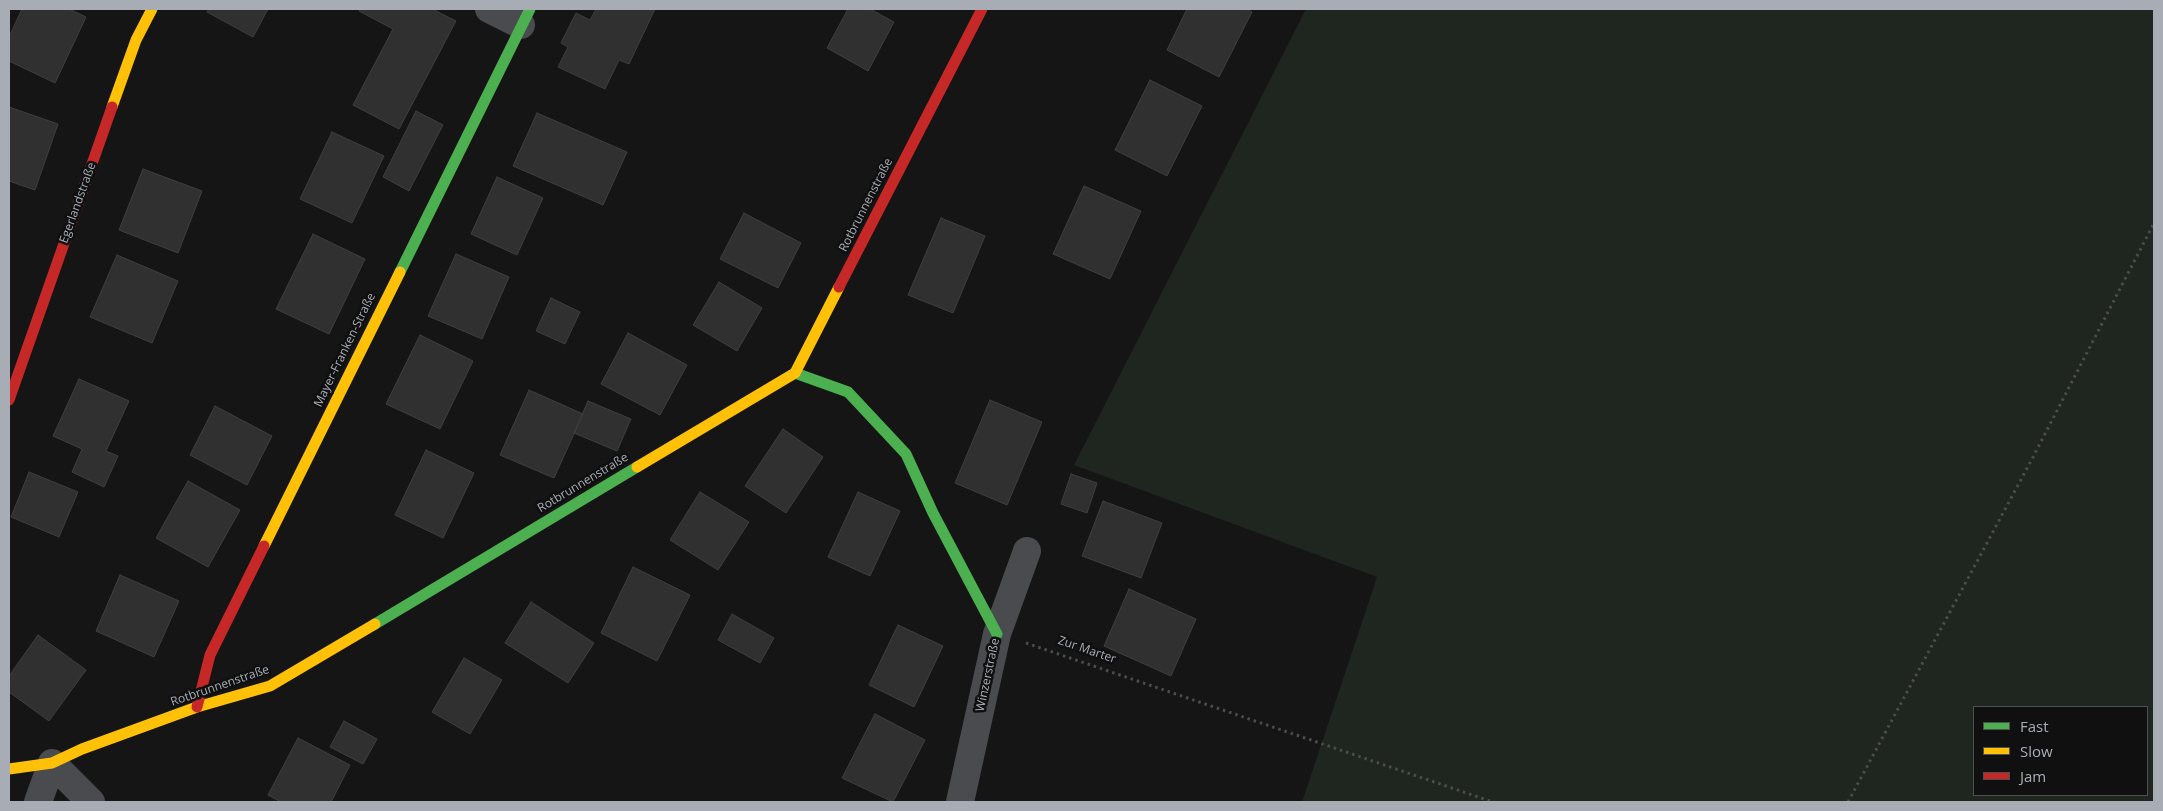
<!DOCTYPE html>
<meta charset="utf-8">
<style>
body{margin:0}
#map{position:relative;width:2163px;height:811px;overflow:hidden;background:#151515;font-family:"Open Sans",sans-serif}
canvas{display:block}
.frame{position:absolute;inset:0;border:10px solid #a8adb5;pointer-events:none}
.legend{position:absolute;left:1973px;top:706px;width:175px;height:90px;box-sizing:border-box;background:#101011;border:1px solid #4d4f53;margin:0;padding:6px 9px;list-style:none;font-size:15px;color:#a8adb5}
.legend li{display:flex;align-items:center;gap:10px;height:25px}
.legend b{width:25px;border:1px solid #4d4f53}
</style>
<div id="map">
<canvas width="2163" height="811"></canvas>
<div class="frame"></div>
<ul class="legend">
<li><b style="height:6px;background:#4caf50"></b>Fast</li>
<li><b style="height:6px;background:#ffc107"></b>Slow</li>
<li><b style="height:6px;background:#c62828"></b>Jam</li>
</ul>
</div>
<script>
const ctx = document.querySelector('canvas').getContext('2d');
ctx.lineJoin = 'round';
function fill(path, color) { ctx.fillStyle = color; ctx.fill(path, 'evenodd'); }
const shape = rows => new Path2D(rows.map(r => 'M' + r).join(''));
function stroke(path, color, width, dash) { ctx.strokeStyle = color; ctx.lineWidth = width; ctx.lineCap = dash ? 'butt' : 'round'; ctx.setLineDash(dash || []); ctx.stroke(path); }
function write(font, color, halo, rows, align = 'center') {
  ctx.font = font + ' "Open Sans",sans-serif'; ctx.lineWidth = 5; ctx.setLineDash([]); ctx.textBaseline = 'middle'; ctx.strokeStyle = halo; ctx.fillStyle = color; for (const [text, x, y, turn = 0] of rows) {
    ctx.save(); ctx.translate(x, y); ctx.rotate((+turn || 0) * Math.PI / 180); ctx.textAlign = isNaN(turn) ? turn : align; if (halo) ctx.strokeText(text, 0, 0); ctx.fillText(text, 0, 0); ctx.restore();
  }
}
fill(shape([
 [1306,9,2154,9,2154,802,1302,802,1377,577,1074,465],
 [1974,707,2147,707,2147,795,1974,795]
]), '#1f251f');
const building = shape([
 [22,9,69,9,86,17,55,83,9,61,9,37,22,9],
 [209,9,268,9,253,37,207,12,209,9],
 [360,9,432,9,456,21,399,129,353,105,393,29,359,11,360,9],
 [596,9,655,9,629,64,619,60,605,89,558,67,568,47,561,43,576,13,590,20,596,9],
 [848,9,870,9,894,22,868,71,827,48,848,9],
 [1187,9,1246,9,1252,12,1219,77,1167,50,1187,9],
 [1150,80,1202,106,1167,176,1115,150,1150,80],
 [9,107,58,124,35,190,9,181,9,107],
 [416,111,443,125,409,191,383,177,416,111],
 [537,113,627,152,603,205,513,166,537,113],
 [332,132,384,156,352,223,300,199,332,132],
 [143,169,202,191,178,253,119,230,143,169],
 [497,177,543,198,517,255,471,234,497,177],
 [1084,186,1141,211,1110,279,1053,254,1084,186],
 [744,213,801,243,778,288,720,259,744,213],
 [941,218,985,236,953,313,908,295,941,218],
 [313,234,365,259,329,334,276,309,313,234],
 [456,254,509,277,482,339,428,316,456,254],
 [117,255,178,281,152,343,90,317,117,255],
 [719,282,762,308,737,351,693,325,719,282],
 [551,298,580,312,565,344,536,331,551,298],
 [628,333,687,365,660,415,601,384,628,333],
 [420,335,473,361,440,429,386,404,420,335],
 [79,379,129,401,106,451,118,456,104,487,72,472,82,449,53,436,79,379],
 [529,390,583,414,554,478,500,455,529,390],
 [990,400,1042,422,1007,505,955,483,990,400],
 [588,401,631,419,617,451,574,433,588,401],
 [215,406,272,436,247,485,190,455,215,406],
 [783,429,823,457,786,513,745,486,783,429],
 [426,450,474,473,443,538,395,515,426,450],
 [29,472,78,492,59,537,11,517,29,472],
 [1071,474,1097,483,1087,513,1061,504,1071,474],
 [188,481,240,510,208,567,156,538,188,481],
 [700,492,749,522,718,570,670,540,700,492],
 [858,492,900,511,870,576,828,557,858,492],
 [1103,501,1162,523,1141,578,1082,556,1103,501],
 [633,567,690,595,657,661,601,633,633,567],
 [120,575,179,601,154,657,96,631,120,575],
 [1129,589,1196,619,1171,676,1104,646,1129,589],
 [531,602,594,643,568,683,505,643,531,602],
 [732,614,774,638,760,663,718,640,732,614],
 [898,625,943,646,914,707,869,685,898,625],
 [38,635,86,670,49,721,9,692,9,676,38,635],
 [464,658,502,680,470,734,432,712,464,658],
 [875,714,925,740,893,802,842,778,875,714],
 [344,721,377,739,363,764,330,747,344,721],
 [298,738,350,765,331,802,281,802,268,795,298,738]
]);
fill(building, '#303030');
stroke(building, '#3e3f41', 1);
stroke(shape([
 [1026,643,1493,802],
 [1848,802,2032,459,2154,223]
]), '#4b4c4f', 3, [2.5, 4]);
stroke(shape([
 [489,9,521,25],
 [38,802,52,763,91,802],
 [960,802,997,634,1027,551]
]), '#4a4b4e', 28);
stroke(shape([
 [400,272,530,9],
 [795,373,848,392,906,454,933,513,997,634],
 [375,624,637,467]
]), '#4caf50', 11);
stroke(shape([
 [112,107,136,40,152,9],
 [637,467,795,373,839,287],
 [264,546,400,272],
 [9,769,52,763,82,749,197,707,270,686,375,624]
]), '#ffc107', 11);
stroke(shape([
 [839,287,982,9],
 [9,400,112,107],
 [197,707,210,655,264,546]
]), '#c62828', 11);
write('12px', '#a8adb5', '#101011', [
 ["Egerlandstraße",78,203,-70],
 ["Rotbrunnenstraße",866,205,-63],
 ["Mayer-Franken-Straße",345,350,-64],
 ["Rotbrunnenstraße",583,483,-31],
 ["Zur Marter",1087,650,19],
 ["Winzerstraße",988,675,-78],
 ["Rotbrunnenstraße",220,686,-19]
]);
</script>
